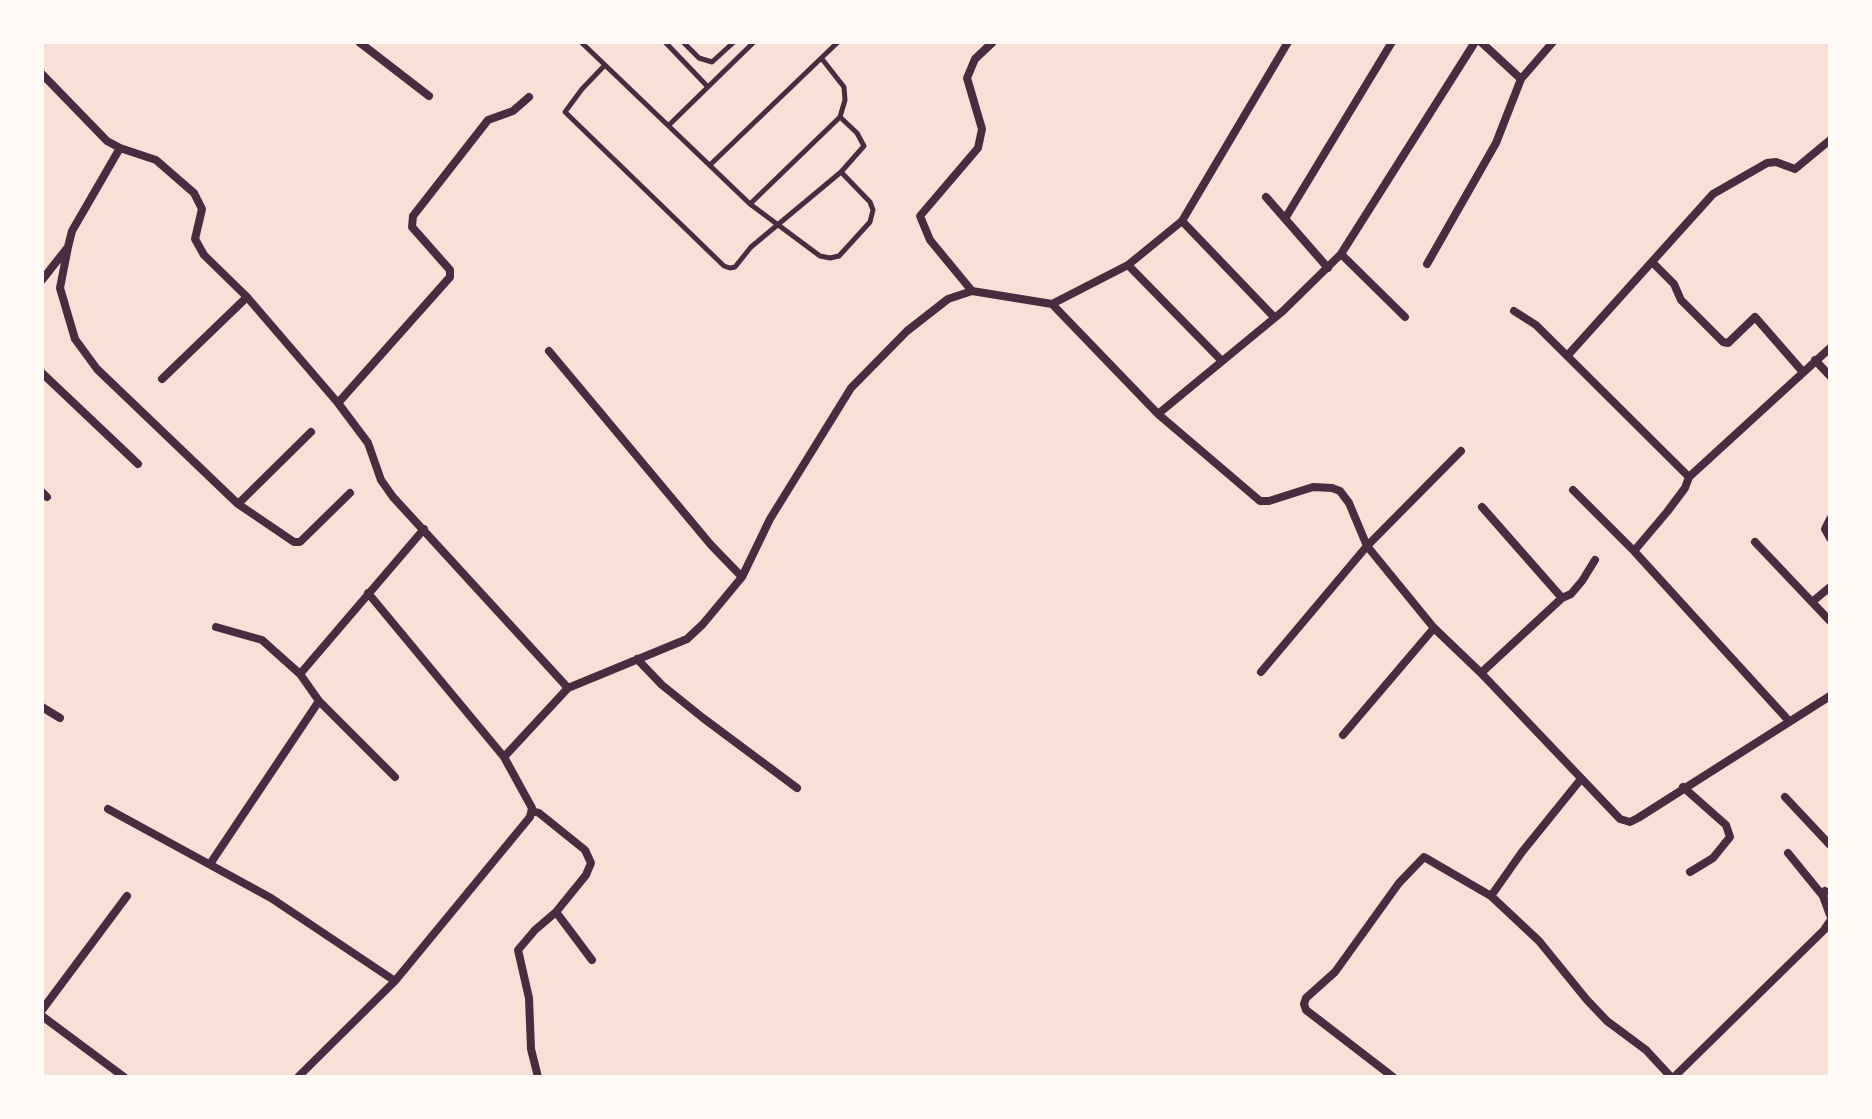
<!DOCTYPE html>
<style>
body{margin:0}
#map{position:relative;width:1872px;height:1119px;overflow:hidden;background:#f7e1d7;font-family:"Exo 2",sans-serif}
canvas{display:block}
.frame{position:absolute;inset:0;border:44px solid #fffaf5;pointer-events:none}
</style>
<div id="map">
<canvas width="1872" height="1119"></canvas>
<div class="frame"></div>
</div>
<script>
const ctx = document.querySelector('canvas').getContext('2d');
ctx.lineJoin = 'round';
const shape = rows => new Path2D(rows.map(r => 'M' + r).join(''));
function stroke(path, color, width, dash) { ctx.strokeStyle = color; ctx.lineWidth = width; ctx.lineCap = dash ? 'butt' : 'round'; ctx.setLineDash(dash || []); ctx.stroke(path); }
stroke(shape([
 [581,42,750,204,820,256,830,258,839,256,870,222,873,210,870,202,841,172],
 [665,42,708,87],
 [683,42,699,58,712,62,734,42],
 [605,65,582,89,565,112,724,266,730,268,735,267,751,247,841,172,864,146,857,133,840,117],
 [669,125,754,42],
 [711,164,838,42],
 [750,204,840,117,845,100,844,87,822,59]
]), '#4a2c40', 5);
stroke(shape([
 [359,42,429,96],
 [1481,42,1521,79],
 [42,74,107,141,120,148,156,160,194,193,202,209,195,239,204,255,247,297,338,403,368,443,381,480,393,497,568,688],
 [1266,197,1328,268],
 [1286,217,1392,42],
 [1182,221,1274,317],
 [68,247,60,288,75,339,97,369,238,504,294,542,300,542,350,493],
 [1341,254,1405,317],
 [1652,262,1674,284,1681,300,1723,342,1728,343,1755,317,1803,372],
 [1427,264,1496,143,1521,79,1553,42],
 [1128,265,1222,361],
 [42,280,68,247,72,231,120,148],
 [972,291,930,240,920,216,978,148,982,129,967,78,975,59,993,42],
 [1052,304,1158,414,1260,501,1269,501,1313,487,1332,488,1340,491,1349,503,1367,546,1434,628,1481,673,1620,819,1630,822,1638,818,1830,696],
 [1052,304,1128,265,1182,221,1288,42],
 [1514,311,1536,325,1689,477],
 [549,351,711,545,742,577],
 [1568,355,1713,194,1767,163,1776,162,1795,169,1830,140],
 [1815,360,1830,376],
 [42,373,138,464],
 [162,379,247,297],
 [338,403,450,277,450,270,412,227,413,216,488,120,513,111,529,97],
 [1158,414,1283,311,1341,254,1475,42],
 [1573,490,1634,551],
 [42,492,47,497],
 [238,504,311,432],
 [1830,519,1825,529,1830,538],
 [1755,542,1830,621],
 [368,593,504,757],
 [1562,598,1571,594,1582,581,1595,560],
 [1812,602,1830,587],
 [216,627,262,640,300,674],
 [637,659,662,685,703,718,797,788],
 [1261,672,1367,546,1461,451],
 [1481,673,1562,598,1482,507],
 [319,701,395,777],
 [42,707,60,718],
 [1789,721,1634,551,1667,512,1685,488,1689,477,1830,348],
 [1343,735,1434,628],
 [1581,779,1522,852,1491,896,1539,941,1587,1000,1607,1021,1646,1050,1671,1077],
 [1683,787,1726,825,1730,837,1713,858,1690,872],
 [1785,797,1830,845],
 [108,809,271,898,395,981],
 [532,811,539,813,585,850,591,863,586,875,556,912,535,930,518,950,529,998,531,1049,538,1077],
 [1788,853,1823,896],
 [210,864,319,701,300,674,424,529],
 [1825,891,1823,896,1830,915],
 [556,912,592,960],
 [42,1010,127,896],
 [42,1016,124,1077],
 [298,1077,395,981,530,817,532,808,504,757,568,688,687,639,703,624,742,577,770,519,851,388,907,331,948,299,972,291,1052,304],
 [1393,1077,1306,1010,1304,1004,1306,998,1335,972,1399,883,1424,857,1491,896],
 [1674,1077,1824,930,1830,921]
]), '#4a2c40', 8);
</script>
